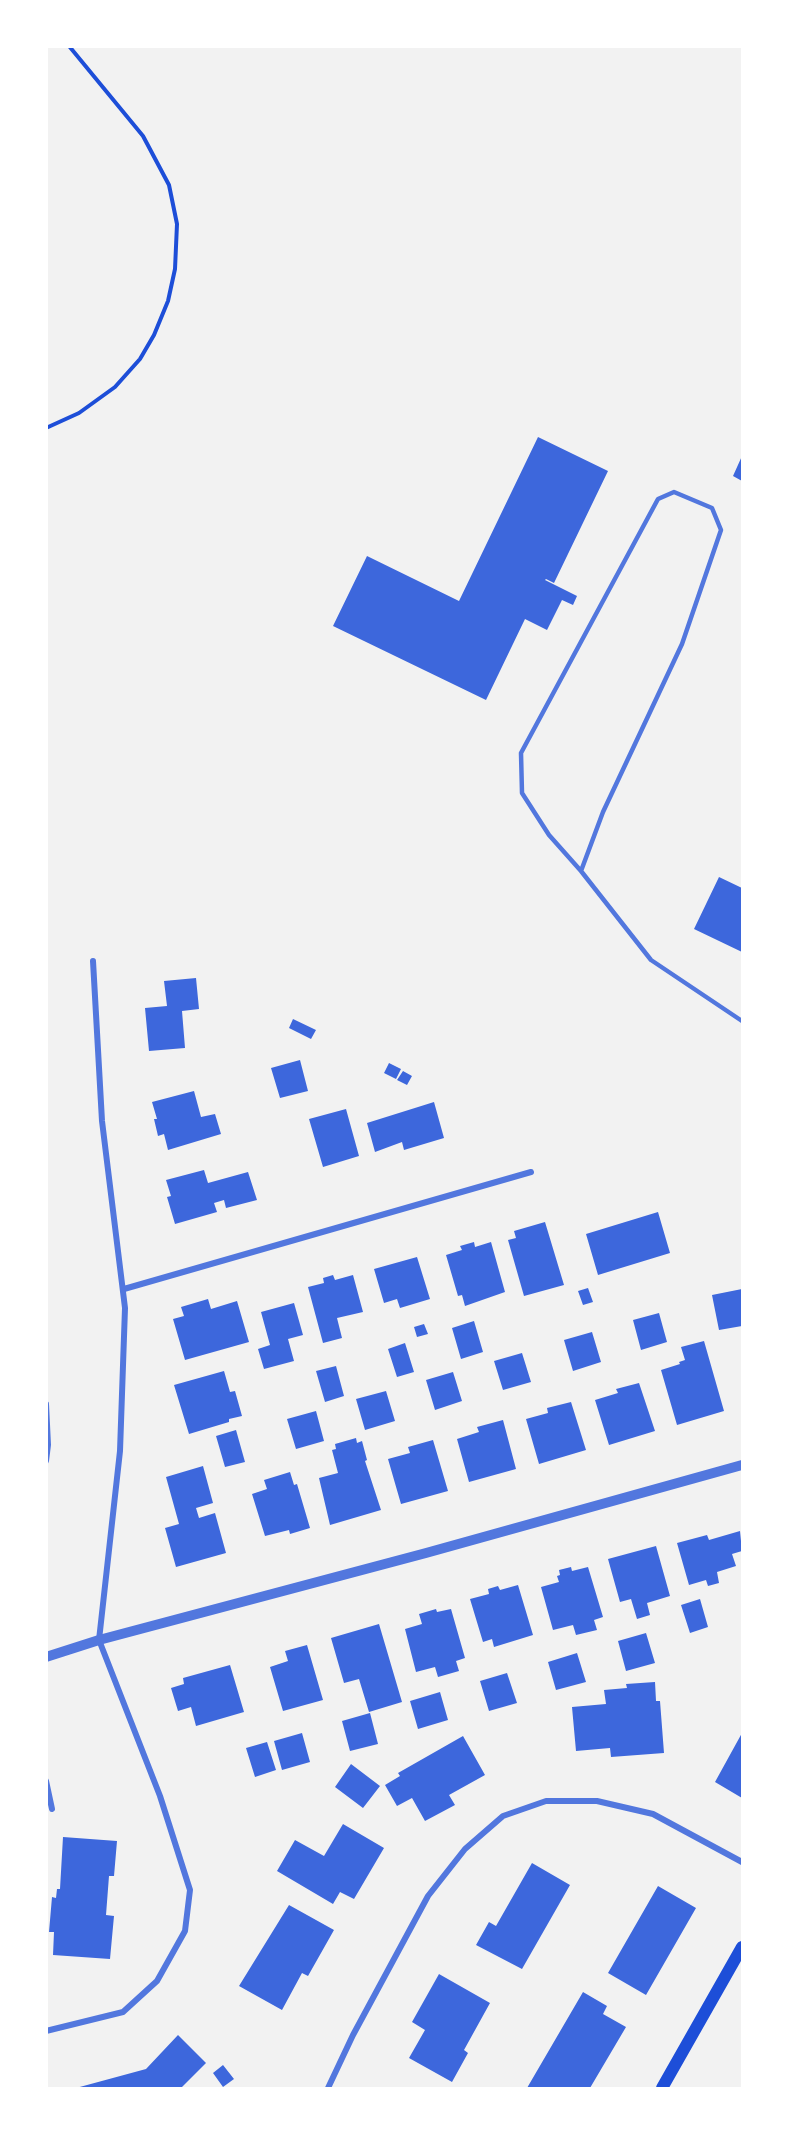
<!DOCTYPE html>
<style>
body{margin:0}
#map{position:relative;width:789px;height:2135px;overflow:hidden;background:#f2f2f2;font-family:"Varela Round",sans-serif}
canvas{display:block}
.frame{position:absolute;inset:0;border:48px solid #fff;pointer-events:none}
</style>
<div id="map">
<canvas width="789" height="2135"></canvas>
<div class="frame"></div>
</div>
<script>
const ctx = document.querySelector('canvas').getContext('2d');
ctx.lineJoin = 'round';
function fill(path, color) { ctx.fillStyle = color; ctx.fill(path, 'evenodd'); }
const shape = rows => new Path2D(rows.map(r => 'M' + r).join(''));
function stroke(path, color, width, dash) { ctx.strokeStyle = color; ctx.lineWidth = width; ctx.lineCap = dash ? 'butt' : 'round'; ctx.setLineDash(dash || []); ctx.stroke(path); }
fill(shape([
 [538,437,608,471,554,583,546,579,545,580,577,596,573,605,562,600,547,630,525,619,486,700,333,626,367,556,459,601],
 [742,456,742,481,733,476],
 [719,877,742,888,742,952,694,929],
 [196,978,199,1009,182,1011,185,1048,149,1051,145,1008,167,1006,164,981],
 [293,1019,316,1030,311,1039,289,1028],
 [300,1060,308,1091,280,1098,271,1068],
 [389,1063,401,1069,396,1079,384,1073],
 [403,1071,412,1076,407,1085,397,1080],
 [194,1091,201,1117,215,1114,221,1134,168,1150,164,1134,158,1136,154,1119,157,1119,152,1102],
 [434,1102,444,1138,404,1150,402,1142,375,1152,367,1123],
 [346,1109,359,1156,323,1167,309,1119],
 [204,1170,208,1183,248,1172,257,1200,226,1208,224,1200,214,1203,217,1212,175,1224,167,1197,171,1196,166,1180],
 [658,1212,670,1253,598,1275,586,1234],
 [545,1222,564,1285,524,1296,508,1240,516,1238,514,1231],
 [474,1242,475,1247,491,1242,505,1292,465,1306,462,1295,458,1296,446,1255,462,1250,460,1246],
 [417,1257,430,1299,400,1308,397,1299,384,1303,374,1269],
 [333,1275,335,1280,353,1275,363,1312,337,1318,342,1338,323,1343,308,1287,324,1283,323,1278],
 [588,1288,593,1302,583,1305,578,1291],
 [742,1289,742,1326,719,1330,712,1295],
 [208,1299,211,1309,237,1301,249,1342,185,1360,173,1319,184,1316,181,1307],
 [294,1303,303,1335,288,1339,294,1361,264,1369,258,1349,270,1345,261,1312],
 [659,1313,667,1342,641,1350,633,1320],
 [474,1321,483,1352,461,1359,452,1328],
 [424,1324,428,1334,417,1337,414,1327],
 [592,1332,601,1362,573,1371,564,1340],
 [704,1341,724,1411,677,1425,661,1370,680,1364,679,1362,685,1360,681,1347],
 [405,1343,414,1372,397,1377,388,1349],
 [522,1353,531,1382,503,1390,494,1361],
 [336,1366,344,1396,325,1402,316,1371],
 [224,1371,230,1392,235,1391,242,1416,229,1419,229,1422,189,1434,174,1385],
 [453,1372,462,1401,435,1410,426,1380],
 [639,1383,655,1431,609,1445,595,1400,618,1393,616,1389],
 [386,1391,395,1421,365,1430,356,1399],
 [571,1402,586,1450,539,1464,526,1419,548,1413,547,1408],
 [316,1411,324,1441,296,1449,287,1419],
 [503,1420,516,1469,469,1482,457,1439,479,1432,477,1427],
 [236,1430,245,1462,225,1467,216,1436],
 [356,1438,357,1443,362,1441,367,1460,365,1461,381,1510,330,1525,319,1478,338,1473,332,1450,336,1449,335,1444],
 [433,1440,448,1491,401,1504,388,1459,410,1453,408,1447],
 [203,1466,213,1503,196,1508,199,1518,215,1513,226,1553,176,1567,165,1528,179,1524,166,1477],
 [290,1472,294,1485,297,1484,310,1528,290,1534,289,1530,265,1536,252,1494,267,1489,264,1480],
 [740,1531,742,1551,732,1554,736,1566,717,1572,719,1583,708,1586,706,1580,689,1585,677,1543,707,1535,709,1540],
 [656,1546,670,1596,647,1603,650,1615,637,1619,631,1599,620,1602,608,1559],
 [571,1567,572,1571,588,1567,603,1617,594,1620,597,1630,576,1635,573,1625,553,1630,541,1587,559,1582,557,1576,560,1575,559,1570],
 [518,1585,533,1635,494,1647,492,1639,483,1642,470,1599,489,1594,488,1589,498,1586,500,1590],
 [700,1599,708,1627,690,1633,681,1605],
 [436,1609,437,1612,451,1609,465,1658,456,1661,459,1671,438,1677,435,1667,416,1672,405,1629,422,1624,419,1614],
 [379,1624,402,1702,369,1712,359,1679,344,1683,331,1638],
 [646,1633,655,1663,626,1671,618,1641],
 [307,1645,323,1700,283,1711,270,1667,288,1661,285,1651],
 [577,1653,586,1682,556,1690,548,1662],
 [230,1665,244,1712,196,1726,191,1707,178,1711,171,1688,184,1684,183,1678],
 [507,1673,517,1703,489,1711,480,1681],
 [655,1682,656,1701,660,1701,664,1753,611,1757,610,1748,576,1751,572,1707,606,1704,604,1690,627,1688,626,1684],
 [440,1692,448,1720,418,1729,410,1701],
 [370,1713,378,1744,350,1751,342,1721],
 [302,1733,310,1762,282,1770,274,1741],
 [742,1733,742,1798,715,1782],
 [463,1736,485,1775,449,1795,455,1805,425,1821,412,1798,397,1806,385,1785,400,1776,398,1773],
 [267,1742,276,1770,255,1777,246,1748],
 [351,1764,380,1786,363,1808,335,1787],
 [343,1824,384,1848,354,1899,340,1892,333,1904,277,1871,295,1840,324,1856],
 [63,1837,117,1841,114,1876,109,1876,106,1915,114,1916,110,1959,53,1955,54,1932,49,1932,52,1897,56,1898,57,1889,60,1889],
 [532,1863,570,1885,522,1969,476,1945,489,1922,496,1926],
 [658,1886,696,1908,646,1995,608,1973],
 [289,1905,334,1930,308,1976,302,1973,282,2010,239,1986],
 [439,1974,490,2003,464,2050,468,2053,452,2082,409,2058,425,2030,412,2022],
 [583,1992,607,2006,603,2014,626,2027,590,2088,527,2088],
 [178,2035,206,2063,182,2087,184,2088,76,2088,146,2069],
 [223,2065,234,2079,223,2087,213,2073]
]), '#3d67dc');
stroke(shape([
 [46,428,79,413,115,387,140,359,154,335,168,301,175,269,177,224,169,185,143,136,69,46]
]), '#1d4ed8', 4);
stroke(shape([
 [581,871,603,812,682,644,721,530,712,508,674,492,658,499,521,753,522,793,549,835,581,871,651,960,742,1021]
]), '#5277de', 4.5);
stroke(shape([
 [124,1289,531,1172],
 [46,1404,48,1445,46,1461],
 [46,1781,52,1809],
 [46,2031,123,2012,157,1981,185,1931,190,1890,160,1796,99,1640,120,1451,125,1308,102,1121,93,961],
 [328,2088,353,2035,428,1896,465,1849,503,1816,546,1801,597,1801,653,1814,742,1862]
]), '#5277de', 6);
stroke(shape([
 [46,1657,99,1640,426,1553,742,1465]
]), '#5277de', 10);
stroke(shape([
 [662,2088,742,1947]
]), '#1d4ed8', 12);
</script>
